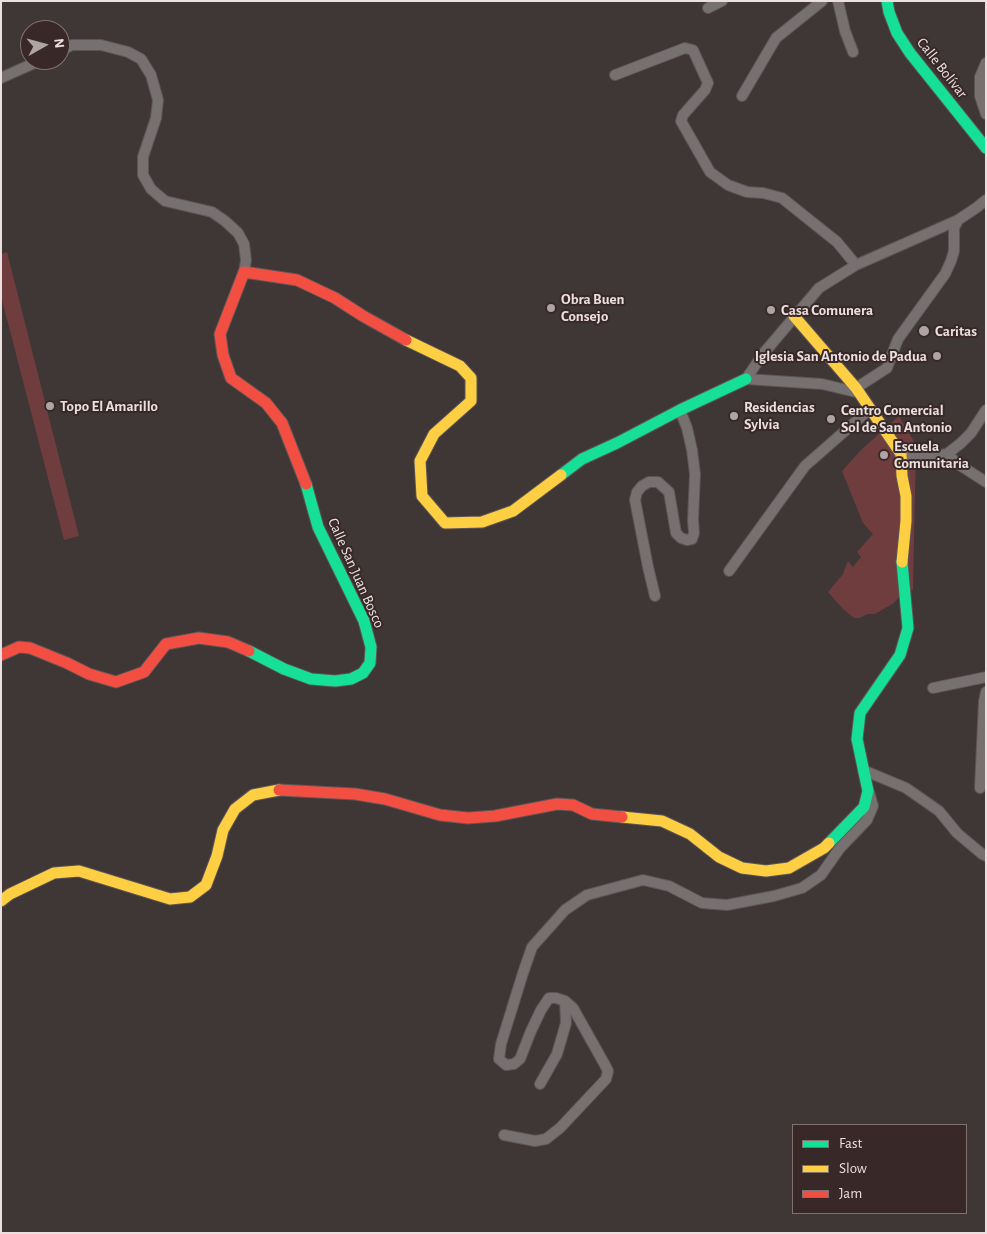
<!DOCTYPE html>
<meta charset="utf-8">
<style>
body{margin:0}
#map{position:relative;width:987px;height:1234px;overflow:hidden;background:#3f3636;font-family:"Alegreya Sans",sans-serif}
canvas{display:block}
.frame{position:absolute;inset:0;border:2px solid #ebe0df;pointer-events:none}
.legend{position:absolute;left:792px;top:1124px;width:175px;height:90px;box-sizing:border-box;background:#382828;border:1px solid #807271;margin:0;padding:6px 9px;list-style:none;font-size:15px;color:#ebe0df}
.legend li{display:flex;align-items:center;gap:10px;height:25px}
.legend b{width:25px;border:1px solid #807271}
.north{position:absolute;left:20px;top:20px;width:50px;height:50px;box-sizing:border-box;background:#382828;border:1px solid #807271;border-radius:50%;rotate:83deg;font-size:14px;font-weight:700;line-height:20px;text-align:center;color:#ebe0df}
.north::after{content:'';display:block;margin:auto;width:18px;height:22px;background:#afa4a4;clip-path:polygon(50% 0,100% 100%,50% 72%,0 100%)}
</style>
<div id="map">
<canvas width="987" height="1234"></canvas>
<div class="frame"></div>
<ul class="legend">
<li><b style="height:6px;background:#16e098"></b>Fast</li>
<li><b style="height:6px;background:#ffcf43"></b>Slow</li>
<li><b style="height:6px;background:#f24e42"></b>Jam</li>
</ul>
<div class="north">N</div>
</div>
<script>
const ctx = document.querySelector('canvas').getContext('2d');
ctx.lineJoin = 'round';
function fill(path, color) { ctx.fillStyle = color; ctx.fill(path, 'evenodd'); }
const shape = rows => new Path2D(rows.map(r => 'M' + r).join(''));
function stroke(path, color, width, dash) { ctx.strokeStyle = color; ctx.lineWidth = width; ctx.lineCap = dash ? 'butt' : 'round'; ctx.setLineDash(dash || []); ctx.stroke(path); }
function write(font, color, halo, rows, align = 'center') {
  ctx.font = font + ' "Alegreya Sans",sans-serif'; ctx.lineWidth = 4; ctx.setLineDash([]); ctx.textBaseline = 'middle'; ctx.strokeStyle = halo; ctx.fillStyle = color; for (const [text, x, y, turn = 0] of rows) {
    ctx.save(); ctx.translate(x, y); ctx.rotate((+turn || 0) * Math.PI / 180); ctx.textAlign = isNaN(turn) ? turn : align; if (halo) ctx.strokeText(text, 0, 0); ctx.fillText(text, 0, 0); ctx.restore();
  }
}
fill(shape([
 [7,252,79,536,64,540,1,296,1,254],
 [899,416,916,445,913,590,904,591,894,603,875,614,867,614,860,618,854,618,843,609,828,592,843,574,848,561,853,567,861,557,857,552,873,534,863,523,842,471,862,449]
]), '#6f3d3d');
const street = shape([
 [838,1,845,31,853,52],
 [708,8,722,1],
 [60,51,72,45,101,45,128,52,141,59,151,75,158,100,156,118,143,157,143,175,151,189,165,201,212,212,225,221,238,233,244,244,246,260,244,272],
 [986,63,980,77,980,96,986,114],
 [615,75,685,48,693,50,708,83,705,90,683,115,681,121,710,172,728,185,747,192,763,193,782,198,837,242,856,265],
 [1,78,41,60],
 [742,96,776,38,822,1],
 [856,388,887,368,898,339,945,274,951,261,954,251,954,228,958,220],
 [860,393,822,384,746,379,763,354,819,288,856,265,958,220,976,208,986,200],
 [901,454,909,458,923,458,947,454,961,443,971,433,986,410],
 [947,454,958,464,986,482],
 [729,571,805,466,870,409],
 [655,596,648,567,635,500,637,492,642,486,649,482,658,482,669,492,676,533,681,538,687,540,692,539,694,533,693,520,695,474,692,450,687,428,680,410],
 [933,688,986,677],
 [863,770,906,788,939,811,957,833,982,854,986,856],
 [980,788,984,701,986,692],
 [540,1084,557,1054,566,1023,565,1001],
 [504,1135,535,1141,546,1139,560,1128,606,1079,608,1071,605,1065,573,1008,565,1001,556,998,549,998,541,1010,531,1031,520,1059,514,1064,506,1065,499,1059,501,1044,523,973,532,947,565,910,587,895,643,880,669,886,702,903,727,905,774,896,802,888,821,875,840,848,867,820,873,806,869,792]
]);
const fast = shape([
 [887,1,889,12,897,33,910,53,986,148],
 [561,475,582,459,617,443,680,410,746,379],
 [249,651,284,669,311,679,335,681,351,679,363,673,370,663,371,647,364,621,318,527,306,484],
 [829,843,864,807,868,791,857,739,860,713,900,655,908,628,902,562]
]);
const slow = shape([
 [794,316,856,388,901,454,902,476,906,496,906,521,902,562],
 [406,340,460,366,471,378,471,401,434,434,420,461,422,496,445,523,482,522,513,511,561,475],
 [622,817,662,821,690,834,719,857,742,868,766,871,789,868,824,848,829,843],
 [1,901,10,894,54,873,79,871,170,899,190,897,206,885,217,856,223,830,235,809,253,795,279,790]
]);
const jam = shape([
 [306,484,282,423,266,403,231,378,223,355,220,334,244,272,297,280,335,298,363,316,406,340],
 [1,655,19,647,30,648,67,663,89,674,116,682,144,672,166,644,199,638,228,642,249,651],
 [279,790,355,794,385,799,440,815,468,818,495,816,557,804,573,805,592,814,622,817]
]);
stroke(street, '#5d5555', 12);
stroke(fast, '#5d5555', 13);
stroke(slow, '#5d5555', 13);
stroke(jam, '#5d5555', 13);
stroke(street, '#777070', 10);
stroke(fast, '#16e098', 11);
stroke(slow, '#ffcf43', 11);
stroke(jam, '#f24e42', 11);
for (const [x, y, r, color] of [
 [551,308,5,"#afa4a4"],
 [771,310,5,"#afa4a4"],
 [924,331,6,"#afa4a4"],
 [937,356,5,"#afa4a4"],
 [50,406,5,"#afa4a4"],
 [734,416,5,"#afa4a4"],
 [831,419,5,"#afa4a4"],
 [884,455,5,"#afa4a4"]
]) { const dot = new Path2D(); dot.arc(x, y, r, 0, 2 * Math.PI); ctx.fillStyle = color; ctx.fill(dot); stroke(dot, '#382828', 2); }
write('15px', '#ebe0df', '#382828', [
 ["Calle Bolívar",942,68,52],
 ["Calle San Juan Bosco",356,573,66]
]);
write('bold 15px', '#ebe0df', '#382828', [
 ["Obra Buen",561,299],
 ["Consejo",561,316],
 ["Casa Comunera",781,310],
 ["Caritas",935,331],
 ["Iglesia San Antonio de Padua",927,356,"right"],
 ["Topo El Amarillo",60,406],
 ["Residencias",744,407],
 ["Sylvia",744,424],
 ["Centro Comercial",841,410],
 ["Sol de San Antonio",841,427],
 ["Escuela",894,446],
 ["Comunitaria",894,463]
], 'left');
</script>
